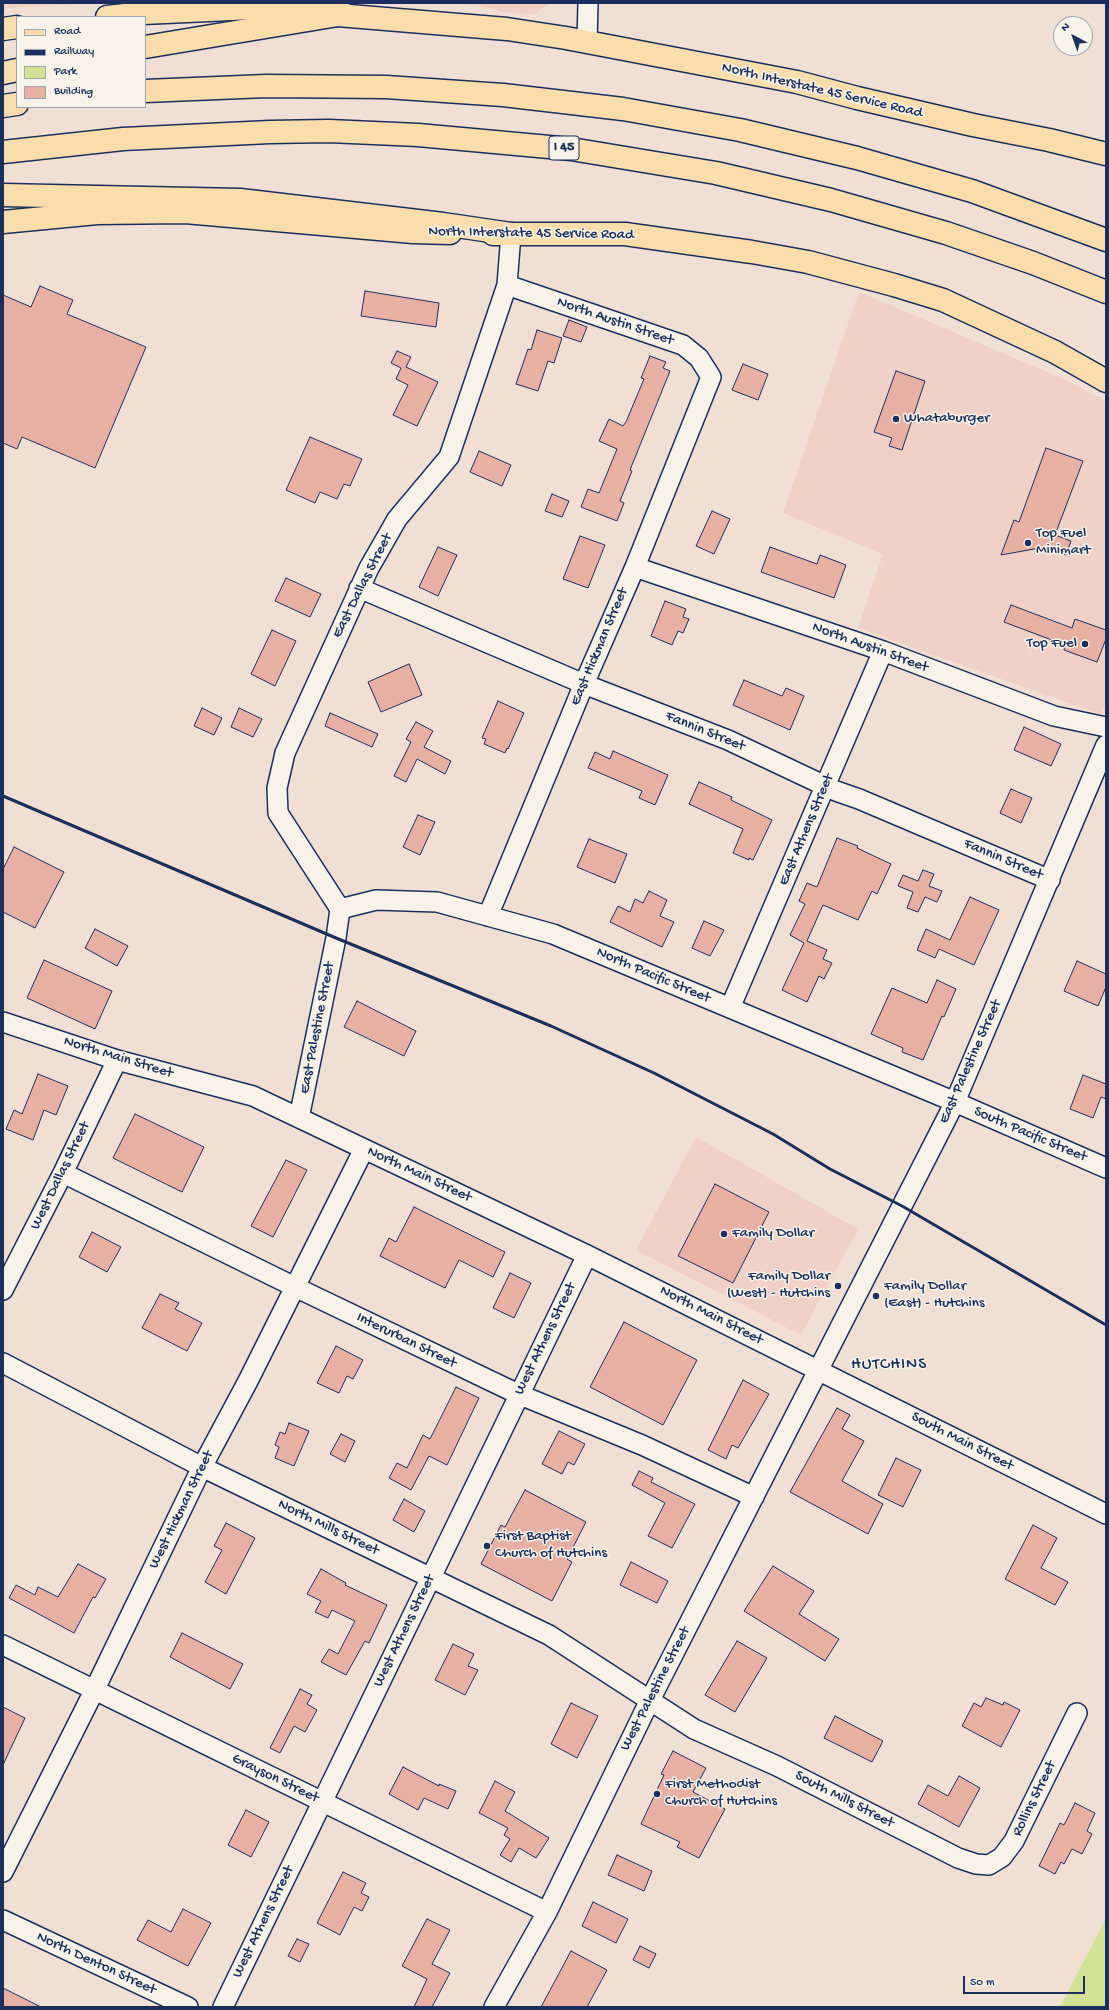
<!DOCTYPE html>
<style>
body{margin:0}
#map{position:relative;width:1109px;height:2010px;overflow:hidden;background:#f2dfd3;font-family:"Gochi Hand",sans-serif}
canvas{display:block}
.frame{position:absolute;inset:0;border:4px solid #1b2f5e;pointer-events:none}
.legend{position:absolute;left:16px;top:16px;width:130px;height:92px;box-sizing:border-box;background:#f7f3e8;border:1px solid #9fa5b1;margin:0;padding:5px 7px;list-style:none;font-size:12px;color:#1b2f5e}
.legend li{display:flex;align-items:center;gap:8px;height:20px}
.legend b{width:20px;border:1px solid #9fa5b1}
.north{position:absolute;left:1053px;top:16px;width:40px;height:40px;box-sizing:border-box;background:#f7f3e8;border:1px solid #9fa5b1;border-radius:50%;rotate:319deg;font-size:11px;font-weight:700;line-height:16px;text-align:center;color:#1b2f5e}
.north::after{content:'';display:block;margin:auto;width:14px;height:18px;background:#1b2f5e;clip-path:polygon(50% 0,100% 100%,50% 72%,0 100%)}
.scale{position:absolute;left:963px;top:1976px;width:122px;height:18px;box-sizing:border-box;border:2px solid #1b2f5e;border-top:0;padding-left:5px;font-size:12px;line-height:14px;white-space:nowrap;color:#1b2f5e;-webkit-text-stroke:3px #f7f3e8;paint-order:stroke}
</style>
<div id="map">
<canvas width="1109" height="2010"></canvas>
<div class="frame"></div>
<ul class="legend">
<li><b style="height:5px;background:#fbddab"></b>Road</li>
<li><b style="height:5px;background:#1b2f5e"></b>Railway</li>
<li><b style="height:11px;background:#d2e194"></b>Park</li>
<li><b style="height:11px;background:#e8afa3"></b>Building</li>
</ul>
<div class="north">N</div>
<div class="scale">50 m</div>
</div>
<script>
const ctx = document.querySelector('canvas').getContext('2d');
ctx.lineJoin = 'round';
function fill(path, color) { ctx.fillStyle = color; ctx.fill(path, 'evenodd'); }
const shape = rows => new Path2D(rows.map(r => 'M' + r).join(''));
function stroke(path, color, width, dash) { ctx.strokeStyle = color; ctx.lineWidth = width; ctx.lineCap = dash ? 'butt' : 'round'; ctx.setLineDash(dash || []); ctx.stroke(path); }
function write(font, color, halo, rows, align = 'center') {
  ctx.font = font + ' "Gochi Hand",sans-serif'; ctx.lineWidth = 3; ctx.setLineDash([]); ctx.textBaseline = 'middle'; ctx.strokeStyle = halo; ctx.fillStyle = color; for (const [text, x, y, turn = 0] of rows) {
    ctx.save(); ctx.translate(x, y); ctx.rotate((+turn || 0) * Math.PI / 180); ctx.textAlign = isNaN(turn) ? turn : align; if (halo) ctx.strokeText(text, 0, 0); ctx.fillText(text, 0, 0); ctx.restore();
  }
}
fill(shape([
 [3,3,104,3,3,8],
 [440,3,550,3,535,14,510,13,475,5],
 [859,292,1066,380,1106,402,1106,703,1100,714,858,628,883,554,783,513],
 [696,1137,858,1229,801,1335,636,1250]
]), '#efd1c5');
fill(shape([
 [1106,1918,1106,2007,1060,2007]
]), '#d2e194');
const building = shape([
 [40,286,73,300,67,314,146,347,95,468,22,437,17,449,3,443,3,295,31,307,40,286],
 [365,291,439,303,436,327,361,316,365,291],
 [569,320,587,327,581,342,563,336,569,320],
 [537,330,562,338,554,363,548,361,538,391,516,384,528,349,531,350,537,330],
 [397,351,411,357,406,367,438,382,417,426,393,415,408,385,396,379,401,368,391,363,397,351],
 [650,356,666,362,663,368,670,371,630,470,632,471,620,501,624,503,617,521,581,507,588,489,599,493,617,449,599,441,609,419,623,426,626,422,644,379,641,378,650,356],
 [743,364,768,374,758,400,732,390,743,364],
 [896,371,925,381,902,450,889,446,892,438,874,432,896,371],
 [310,437,362,459,350,486,344,484,337,499,320,492,315,503,286,490,310,437],
 [1046,448,1083,461,1055,535,1071,541,1066,555,1045,547,1001,555,1014,520,1019,522,1046,448],
 [479,451,511,465,502,486,470,472,479,451],
 [552,494,569,501,562,517,545,511,552,494],
 [712,511,730,519,714,554,696,546,712,511],
 [580,536,605,545,588,588,563,579,580,536],
 [438,547,457,555,438,596,419,587,438,547],
 [770,547,817,564,820,555,846,565,834,598,761,572,770,547],
 [286,578,321,594,310,617,275,601,286,578],
 [665,601,686,609,683,617,689,619,683,633,678,631,672,645,651,636,665,601],
 [1011,605,1072,628,1075,619,1106,630,1106,639,1097,662,1064,650,1065,645,1004,622,1011,605],
 [272,630,296,641,275,686,251,674,272,630],
 [409,664,422,695,381,712,368,682,409,664],
 [744,680,782,696,786,688,804,696,790,730,733,705,744,680],
 [498,701,524,713,508,749,507,748,505,753,484,744,486,739,482,738,498,701],
 [202,708,222,718,214,735,194,726,202,708],
 [239,708,262,719,253,737,231,727,239,708],
 [330,713,378,734,372,747,325,726,330,713],
 [416,722,433,731,424,747,451,761,445,774,417,759,406,782,394,776,411,742,406,739,416,722],
 [1024,727,1061,744,1051,766,1014,750,1024,727],
 [613,751,668,775,655,805,639,798,642,791,588,768,595,752,610,759,613,751],
 [699,782,732,797,731,800,772,820,753,860,749,858,749,860,733,853,743,829,689,804,699,782],
 [1011,789,1032,798,1021,823,1000,813,1011,789],
 [418,815,435,822,420,855,403,847,418,815],
 [837,838,858,846,857,848,891,864,877,894,872,891,858,920,823,905,807,941,827,950,823,959,832,963,824,979,819,976,807,1002,782,990,804,943,790,935,805,904,799,901,807,883,817,887,837,838],
 [589,839,627,854,615,883,577,867,589,839],
 [14,847,64,872,35,928,3,912,3,869,14,847],
 [923,870,934,874,929,886,942,891,937,902,925,897,918,912,907,908,913,892,898,886,903,875,918,881,923,870],
 [649,891,667,900,660,916,674,922,662,947,610,922,618,906,630,912,635,899,643,903,649,891],
 [970,897,999,910,974,965,939,949,935,958,917,950,926,929,950,940,970,897],
 [704,921,724,930,710,956,692,948,704,921],
 [95,929,128,946,117,966,85,948,95,929],
 [44,960,112,991,95,1029,27,998,44,960],
 [1077,961,1106,974,1106,987,1098,1006,1064,991,1077,961],
 [937,980,956,989,944,1017,942,1016,923,1060,902,1052,903,1048,871,1034,892,988,927,1003,937,980],
 [357,1001,416,1031,404,1056,344,1027,357,1001],
 [38,1074,68,1086,56,1115,44,1110,33,1140,6,1129,14,1110,22,1114,38,1074],
 [1083,1075,1106,1084,1106,1099,1101,1097,1093,1118,1070,1109,1083,1075],
 [135,1114,204,1147,182,1192,113,1158,135,1114],
 [286,1160,307,1170,273,1237,251,1226,286,1160],
 [715,1184,769,1212,733,1283,678,1256,715,1184],
 [414,1207,505,1252,493,1277,459,1260,445,1288,380,1256,389,1238,396,1242,414,1207],
 [92,1232,121,1247,107,1272,79,1257,92,1232],
 [510,1273,531,1283,514,1318,493,1308,510,1273],
 [160,1294,179,1303,175,1309,202,1323,187,1351,142,1328,160,1294],
 [624,1322,697,1360,663,1425,590,1387,624,1322],
 [336,1346,363,1360,353,1379,347,1376,339,1393,317,1383,336,1346],
 [743,1380,769,1394,738,1448,732,1445,726,1459,708,1450,743,1380],
 [456,1387,479,1398,447,1465,429,1456,411,1490,389,1478,397,1463,407,1468,423,1435,430,1439,456,1387],
 [837,1408,850,1415,842,1429,864,1441,842,1481,883,1504,868,1534,790,1492,837,1408],
 [289,1423,309,1431,294,1466,275,1458,279,1447,275,1445,280,1432,285,1434,289,1423],
 [559,1431,585,1444,574,1465,568,1462,562,1474,542,1464,559,1431],
 [341,1434,355,1441,345,1462,330,1454,341,1434],
 [896,1458,921,1470,903,1507,878,1495,896,1458],
 [639,1471,653,1478,651,1482,695,1504,672,1548,648,1536,665,1503,632,1485,639,1471],
 [525,1490,586,1522,567,1559,572,1562,552,1601,481,1564,501,1525,505,1527,525,1490],
 [404,1499,425,1511,414,1532,393,1520,404,1499],
 [226,1523,255,1538,226,1594,205,1582,222,1550,214,1546,226,1523],
 [1033,1525,1057,1538,1041,1568,1068,1582,1055,1605,1005,1579,1033,1525],
 [631,1562,668,1581,657,1603,620,1585,631,1562],
 [78,1564,106,1579,95,1598,93,1597,74,1633,9,1598,16,1585,35,1595,38,1587,58,1597,78,1564],
 [773,1566,814,1591,799,1614,839,1639,825,1661,744,1611,773,1566],
 [321,1569,346,1583,345,1585,387,1605,369,1643,365,1641,346,1675,321,1662,329,1649,338,1654,355,1621,332,1610,328,1618,315,1612,321,1601,307,1594,321,1569],
 [182,1633,243,1664,230,1689,170,1657,182,1633],
 [737,1641,767,1658,735,1712,705,1695,737,1641],
 [453,1644,474,1654,468,1666,478,1670,465,1695,435,1680,453,1644],
 [300,1689,312,1695,307,1704,317,1710,305,1732,294,1726,280,1753,270,1748,300,1689],
 [986,1698,1003,1705,1004,1702,1020,1710,1001,1747,962,1726,974,1703,981,1707,986,1698],
 [571,1703,598,1716,577,1758,551,1744,571,1703],
 [3,1707,25,1718,3,1765,3,1707],
 [835,1716,883,1741,872,1762,824,1738,835,1716],
 [673,1751,706,1768,693,1792,725,1809,699,1858,677,1847,680,1842,641,1824,664,1775,661,1774,673,1751],
 [403,1767,439,1786,439,1784,456,1791,448,1809,424,1798,418,1810,389,1794,403,1767],
 [959,1776,980,1788,959,1827,918,1804,928,1785,948,1796,959,1776],
 [495,1781,515,1792,505,1811,549,1838,536,1858,519,1848,511,1862,500,1855,510,1839,504,1835,508,1828,479,1813,495,1781],
 [1075,1803,1095,1813,1087,1831,1092,1834,1082,1854,1072,1849,1064,1864,1061,1862,1055,1874,1039,1866,1060,1823,1064,1825,1075,1803],
 [246,1810,269,1822,251,1857,228,1845,246,1810],
 [617,1855,652,1871,644,1891,608,1875,617,1855],
 [343,1872,366,1883,361,1893,369,1897,362,1911,354,1907,340,1935,317,1923,343,1872],
 [593,1902,628,1919,616,1943,582,1926,593,1902],
 [183,1909,211,1923,188,1966,137,1940,148,1920,171,1932,183,1909],
 [427,1919,450,1930,432,1964,450,1973,432,2007,414,2007,427,1979,402,1966,427,1919],
 [297,1939,309,1944,300,1962,288,1956,297,1939],
 [640,1946,656,1954,649,1968,633,1960,640,1946],
 [571,1951,607,1970,587,2007,541,2007,571,1951],
 [3,1988,41,2007,3,2007,3,1988]
]);
fill(building, '#e8afa3');
stroke(building, '#1b2f5e', 1);
const minor = shape([
 [587,42,588,3],
 [635,567,883,651,1054,716,1106,727],
 [359,588,584,684,728,740,836,791,859,799,1050,880],
 [340,909,376,900,437,902,553,934,955,1102,1106,1168],
 [488,916,584,684,635,567,711,377,699,358,683,345,507,285],
 [730,1008,883,651],
 [3,1022,117,1060,253,1096,587,1255,1106,1514],
 [299,1118,336,938,340,909,278,813,277,788,285,753,369,568,397,519,449,457,507,285,511,234],
 [63,1173,295,1287,518,1394,642,1445,754,1497],
 [3,1290,63,1173,117,1060],
 [3,1363,202,1467,549,1635,694,1729,777,1766,958,1858,976,1864,989,1865,1002,1857,1014,1841,1077,1713],
 [3,1645,547,1912],
 [3,1872,94,1691,202,1467,248,1381,364,1149],
 [3,1920,188,2007],
 [223,2007,587,1255],
 [494,2007,547,1912,650,1700,955,1102,1106,745]
]);
const major = shape([
 [107,17,143,13,253,8,507,29,566,38,797,82,857,98,973,125,1049,140,1106,154],
 [3,29,17,27],
 [3,222,97,213,185,212,413,232,450,233],
 [493,234,625,234,752,252,808,262,894,285,943,300,1055,352,1106,381]
]);
const highway = shape([
 [145,47,344,14],
 [3,73,17,70],
 [145,91,266,86,386,87,503,95,623,109,740,130,857,158,972,191,1106,240],
 [3,106,17,104],
 [3,152,123,139,270,132,329,131,418,135,571,149,716,173,831,200,946,233,1033,263,1106,292],
 [3,195,240,200,443,224,511,234]
]);
stroke(minor, '#1b2f5e', 22);
stroke(major, '#1b2f5e', 25);
stroke(highway, '#1b2f5e', 25);
stroke(minor, '#f7f3e8', 19);
stroke(major, '#fbddab', 22);
stroke(highway, '#fbddab', 22);
stroke(shape([
 [3,796,336,938,551,1026,654,1073,773,1134,830,1169,902,1206,1106,1325]
]), '#1b2f5e', 3);
for (const [x, y, r, color] of [
 [896,419,4,"#1b2f5e"],
 [1028,543,4,"#1b2f5e"],
 [1085,644,4,"#1b2f5e"],
 [724,1234,4,"#1b2f5e"],
 [838,1286,4,"#1b2f5e"],
 [876,1296,4,"#1b2f5e"],
 [487,1546,4,"#1b2f5e"],
 [657,1794,4,"#1b2f5e"]
]) { const dot = new Path2D(); dot.arc(x, y, r, 0, 2 * Math.PI); ctx.fillStyle = color; ctx.fill(dot); stroke(dot, '#f7f3e8', 1.5); }
for (const [x, y, w] of [
 [564,148,30]
]) { const box = new Path2D(); box.roundRect(x - w / 2, y - 12, w, 24, 3); ctx.fillStyle = '#f7f3e8'; ctx.fill(box); stroke(box, '#1b2f5e', 1); }
write('bold 14px', '#1b2f5e', null, [
 ["I 45",564,148]
]);
write('15px', '#1b2f5e', '#f7f3e8', [
 ["North Interstate 45 Service Road",822,91,13],
 ["North Interstate 45 Service Road",531,234,1],
 ["North Austin Street",615,322,19],
 ["East Dallas Street",363,586,-63],
 ["East Hickman Street",600,647,-67],
 ["North Austin Street",870,648,20],
 ["Fannin Street",705,732,22],
 ["East Athens Street",807,830,-67],
 ["Fannin Street",1003,860,23],
 ["North Pacific Street",653,976,23],
 ["East Palestine Street",318,1028,-79],
 ["North Main Street",118,1058,17],
 ["East Palestine Street",971,1062,-66],
 ["South Pacific Street",1030,1135,23],
 ["North Main Street",419,1175,25],
 ["West Dallas Street",61,1176,-64],
 ["North Main Street",711,1316,27],
 ["West Athens Street",546,1339,-64],
 ["Interurban Street",406,1341,26],
 ["South Main Street",962,1442,27],
 ["West Hickman Street",182,1510,-64],
 ["North Mills Street",328,1528,26],
 ["West Athens Street",405,1631,-64],
 ["West Palestine Street",656,1689,-63],
 ["Grayson Street",275,1779,26],
 ["Rollins Street",1035,1799,-64],
 ["South Mills Street",844,1800,27],
 ["West Athens Street",264,1922,-64],
 ["North Denton Street",96,1964,25]
]);
write('15px', '#1b2f5e', '#f7f3e8', [
 ["Whataburger",904,419],
 ["Top Fuel",1036,534],
 ["Minimart",1036,551],
 ["Top Fuel",1077,644,"right"],
 ["Family Dollar",732,1234],
 ["Family Dollar",830,1277,"right"],
 ["(West) - Hutchins",830,1294,"right"],
 ["Family Dollar",884,1287],
 ["(East) - Hutchins",884,1304],
 ["First Baptist",495,1537],
 ["Church of Hutchins",495,1554],
 ["First Methodist",665,1785],
 ["Church of Hutchins",665,1802]
], 'left');
ctx.letterSpacing = '1px';
write('17px', '#1b2f5e', '#f7f3e8', [
 ["HUTCHINS",889,1365]
]);
ctx.letterSpacing = '0px';
</script>
